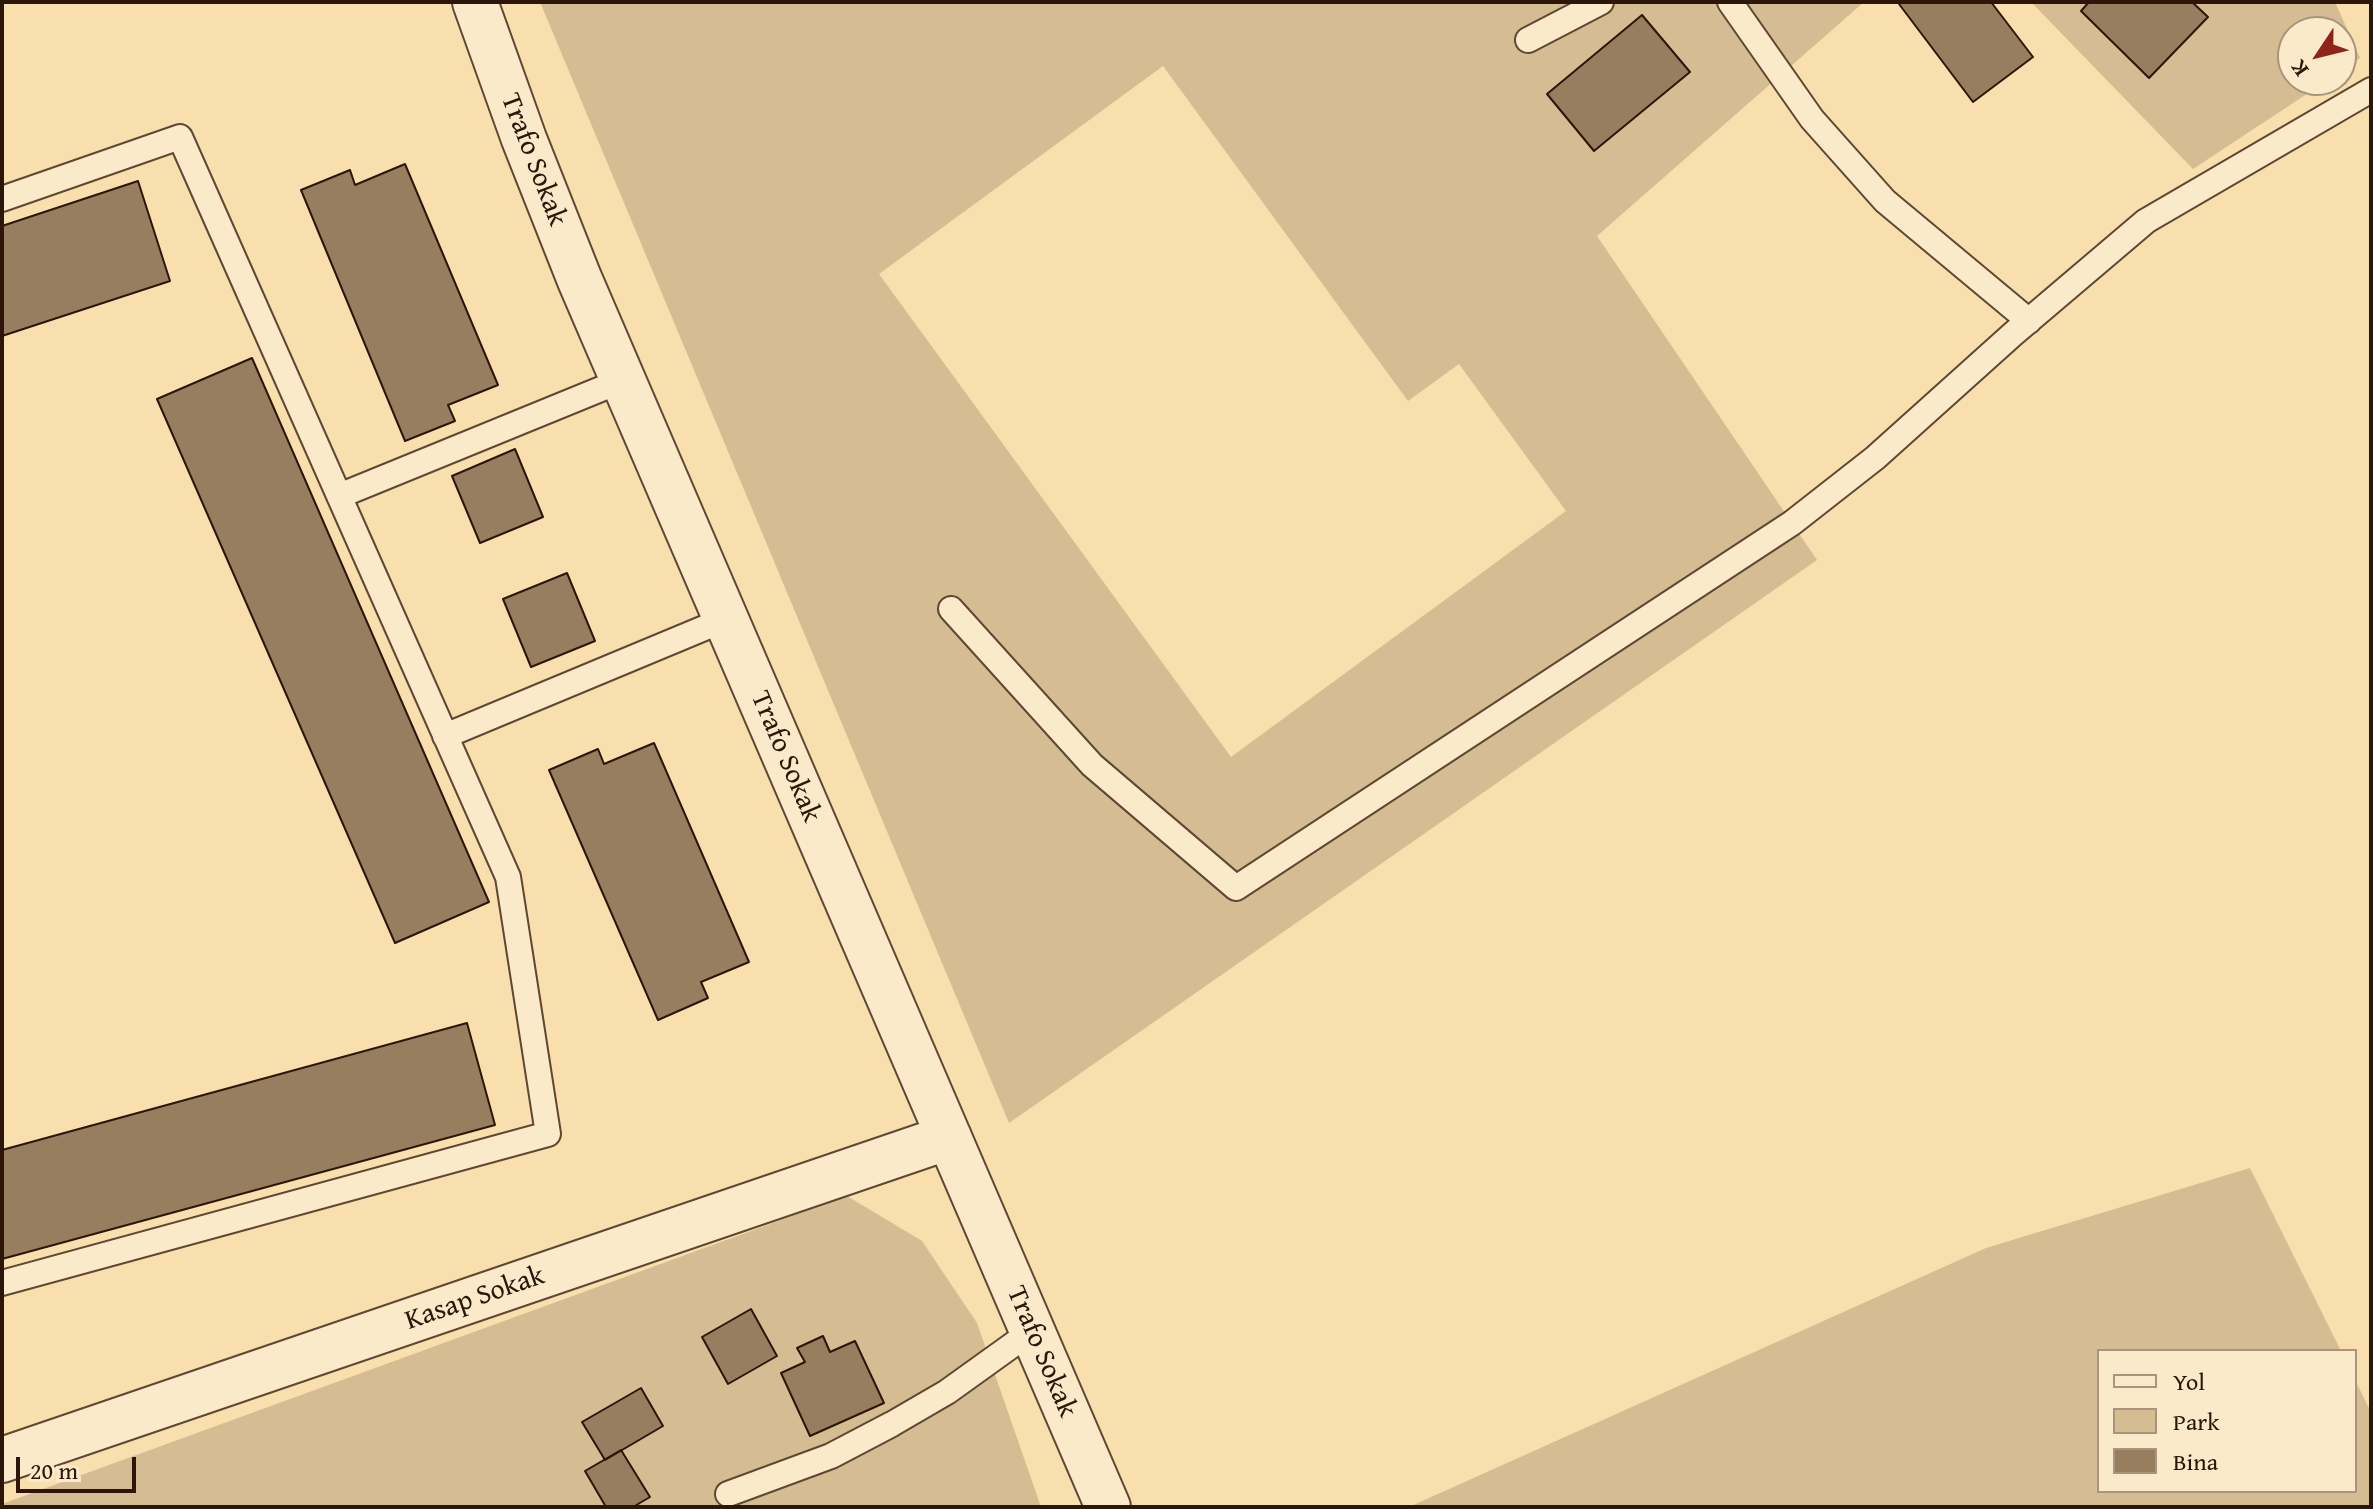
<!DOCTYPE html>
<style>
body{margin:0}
#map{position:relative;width:2373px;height:1509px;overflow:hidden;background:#f9deae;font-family:"Gentium Book Plus",serif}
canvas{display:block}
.frame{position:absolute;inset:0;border:4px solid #2d1509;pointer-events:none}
.legend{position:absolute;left:2097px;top:1349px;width:260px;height:144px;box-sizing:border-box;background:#fbeaca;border:2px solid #a9957d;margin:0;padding:10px 14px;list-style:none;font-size:24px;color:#2d1509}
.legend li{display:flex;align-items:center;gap:16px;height:40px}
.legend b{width:40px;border:2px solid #a9957d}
.north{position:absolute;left:2277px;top:16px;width:80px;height:80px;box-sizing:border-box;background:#fbeaca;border:2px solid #a9957d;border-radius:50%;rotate:235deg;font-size:22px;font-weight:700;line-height:32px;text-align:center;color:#2d1509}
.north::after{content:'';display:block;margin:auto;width:28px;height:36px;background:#8f2418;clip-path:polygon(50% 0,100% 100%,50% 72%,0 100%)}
.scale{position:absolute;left:16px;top:1457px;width:120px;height:36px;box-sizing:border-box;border:4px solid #2d1509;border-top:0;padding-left:10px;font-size:24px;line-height:28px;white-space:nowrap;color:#2d1509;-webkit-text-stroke:6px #fbeaca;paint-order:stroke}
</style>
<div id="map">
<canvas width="2373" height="1509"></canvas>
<div class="frame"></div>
<ul class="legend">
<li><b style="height:10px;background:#fbeaca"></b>Yol</li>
<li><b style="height:22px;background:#d6bc92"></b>Park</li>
<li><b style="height:22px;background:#977e5f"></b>Bina</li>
</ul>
<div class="north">K</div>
<div class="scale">20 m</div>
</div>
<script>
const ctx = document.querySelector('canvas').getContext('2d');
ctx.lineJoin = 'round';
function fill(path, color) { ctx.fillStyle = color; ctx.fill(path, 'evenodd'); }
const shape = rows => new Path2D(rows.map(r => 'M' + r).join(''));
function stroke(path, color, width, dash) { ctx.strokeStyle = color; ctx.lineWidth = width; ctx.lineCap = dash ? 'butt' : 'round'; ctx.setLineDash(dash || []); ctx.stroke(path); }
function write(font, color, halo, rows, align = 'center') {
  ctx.font = font + ' "Gentium Book Plus",serif'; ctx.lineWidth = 6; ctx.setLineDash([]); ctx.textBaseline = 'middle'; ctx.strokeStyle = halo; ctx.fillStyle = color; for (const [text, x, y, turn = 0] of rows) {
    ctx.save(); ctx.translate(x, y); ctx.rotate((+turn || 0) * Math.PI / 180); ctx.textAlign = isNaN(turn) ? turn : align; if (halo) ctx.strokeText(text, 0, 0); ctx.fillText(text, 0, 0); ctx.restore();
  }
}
fill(shape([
 [540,2,1864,2,1597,236,1817,560,1009,1123],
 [1163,66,1408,401,1459,364,1566,511,1231,757,879,274],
 [2031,2,2335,2,2360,58,2341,71,2341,32,2293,32,2293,80,2328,80,2193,169],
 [2250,1168,2341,1351,2099,1351,2099,1491,2355,1491,2355,1380,2371,1412,2371,1507,1409,1507,1986,1248],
 [847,1196,922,1241,977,1323,1041,1507,2,1507,2,1504]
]), '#d6bc92');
const building = shape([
 [1902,2,1991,2,2033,57,1973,102,1899,4,1902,2],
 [2089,2,2192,2,2208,17,2149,78,2081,11,2089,2],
 [1642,15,1690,72,1594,151,1547,94,1642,15],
 [405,164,498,385,448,405,455,421,405,441,301,190,350,170,355,185,405,164],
 [138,181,170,281,2,336,2,226,138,181],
 [252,358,489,902,395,943,157,399,252,358],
 [515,449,543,517,480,543,452,476,515,449],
 [567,573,595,641,531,667,503,599,567,573],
 [654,743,749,962,701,982,708,998,658,1020,549,770,598,749,604,764,654,743],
 [467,1023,495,1125,2,1259,2,1150,467,1023],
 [751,1309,777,1356,728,1384,702,1337,751,1309],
 [823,1336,830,1352,855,1341,884,1403,810,1436,781,1373,805,1362,797,1348,823,1336],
 [641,1388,663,1426,605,1460,582,1422,641,1388],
 [621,1450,650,1497,633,1507,606,1507,585,1471,621,1450]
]);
fill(building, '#977e5f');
stroke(building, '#2d1509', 2);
const lane = shape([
 [1730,2,1812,119,1885,201,2029,321],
 [1528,40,1601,2],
 [2,199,180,137,508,877,548,1134,2,1283],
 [339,496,623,380],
 [951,609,1092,765,1236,888,1792,523,1875,458,2013,334,2146,221,2371,90],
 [445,736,726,619],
 [728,1494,831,1456,892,1424,947,1392,1032,1331]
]);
const street = shape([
 [475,2,524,139,579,278,1108,1507],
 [2,1460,949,1137]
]);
stroke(lane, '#604732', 28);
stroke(street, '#604732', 48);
stroke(lane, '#fbeaca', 24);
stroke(street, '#fbeaca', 44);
write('28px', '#2d1509', '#fbeaca', [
 ["Trafo Sokak",533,160,69],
 ["Trafo Sokak",785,757,67],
 ["Kasap Sokak",475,1299,-19],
 ["Trafo Sokak",1041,1352,67]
]);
</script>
